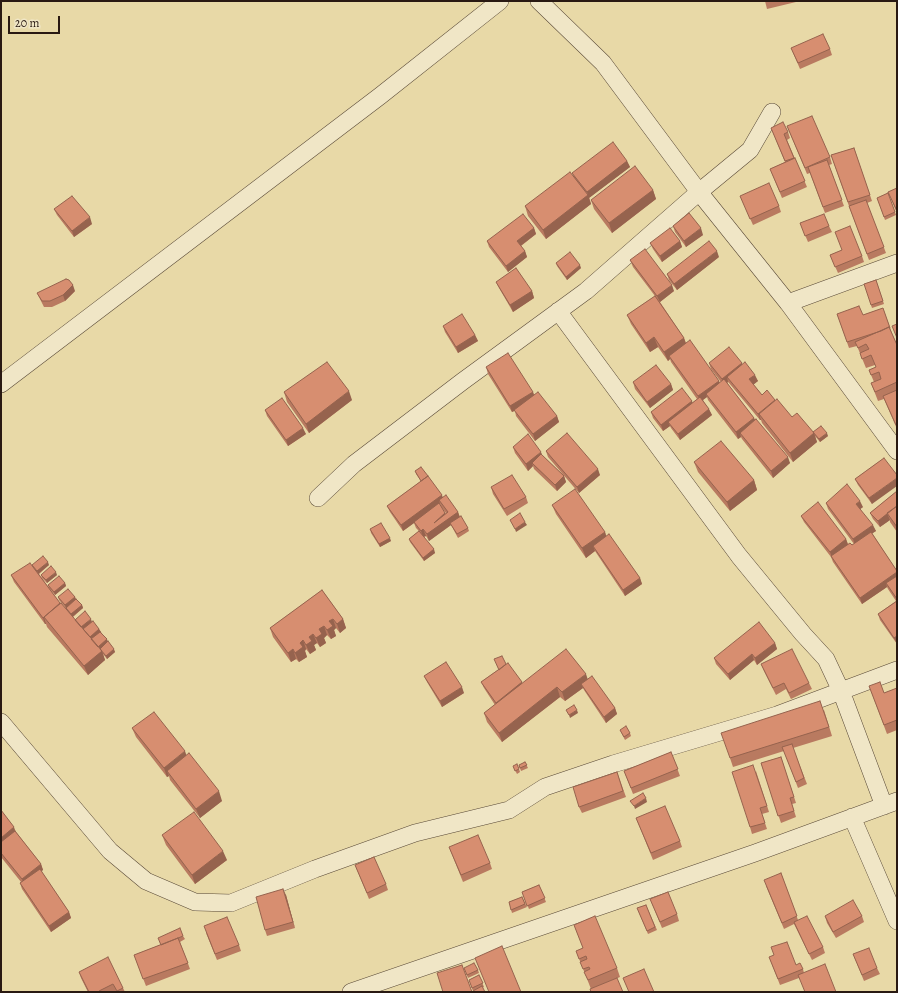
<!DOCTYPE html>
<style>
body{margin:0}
#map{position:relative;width:898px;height:993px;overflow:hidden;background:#e8d9a7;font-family:Alegreya,serif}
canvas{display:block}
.frame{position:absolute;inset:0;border:2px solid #291912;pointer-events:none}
.scale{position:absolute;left:8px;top:16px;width:52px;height:18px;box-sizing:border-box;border:2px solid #291912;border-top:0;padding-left:5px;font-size:12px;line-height:14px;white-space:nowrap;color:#291912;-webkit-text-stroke:3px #f0e6c6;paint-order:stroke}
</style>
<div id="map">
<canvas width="898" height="993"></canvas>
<div class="frame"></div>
<div class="scale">20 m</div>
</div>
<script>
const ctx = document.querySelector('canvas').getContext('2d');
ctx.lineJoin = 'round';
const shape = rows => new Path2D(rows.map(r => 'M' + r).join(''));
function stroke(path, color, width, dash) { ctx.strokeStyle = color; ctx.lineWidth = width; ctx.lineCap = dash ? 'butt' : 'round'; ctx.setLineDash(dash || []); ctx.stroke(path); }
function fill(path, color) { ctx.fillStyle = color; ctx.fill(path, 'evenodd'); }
const minor = shape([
 [539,1,603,63,699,192,788,303,897,451],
 [788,303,897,263],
 [558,311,739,556,803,634,826,659,841,691,884,806],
 [1,384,380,96,500,1],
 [318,498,354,464,463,381,586,291,699,192,750,150,772,112],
 [1,722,110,851,146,881,195,902,231,903,315,869,415,833,509,810,545,787,613,764,777,715,897,670],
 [852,817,897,921],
 [351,992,755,853,897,801]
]);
stroke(minor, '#594937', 18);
stroke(minor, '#f0e6c6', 17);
fill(shape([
 [765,1,795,1,796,2,767,9],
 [791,48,830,49,832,55,800,69],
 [787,126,830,157,832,164,829,165,844,206,825,213,810,173,807,174],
 [771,128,788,132,790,138,787,140,807,187,782,198,770,169,785,162],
 [854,148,872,201,867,203,886,253,869,260,850,209,831,155],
 [627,161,630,167,589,198,589,197,591,204,546,239,528,216,525,206,574,177,572,173],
 [897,188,897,213,888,192],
 [653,190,656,199,612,233,594,209,591,200],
 [888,193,896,215,885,220,877,198],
 [740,196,779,206,781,212,753,225],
 [54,209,92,224,74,237,57,215],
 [800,223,829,226,832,232,808,242],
 [673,226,703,235,686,247,675,232],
 [534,228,536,234,521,246,525,251,527,257,508,272,489,247,487,241],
 [680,241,682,247,662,262,653,249,650,243],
 [842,250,862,256,864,262,838,273,830,255],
 [719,257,677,290,669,280,667,274],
 [630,260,674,291,660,302,684,338,686,343,719,381,720,383,721,382,711,369,709,363,742,364,758,381,753,384,762,395,775,400,792,417,814,433,828,436,820,442,815,436,817,442,793,462,762,423,761,420,760,420,729,383,728,382,727,383,754,418,755,420,790,463,773,478,742,439,741,437,738,439,708,400,707,397,703,400,712,415,680,440,671,428,670,426,663,431,653,418,651,412,692,401,692,403,697,399,671,362,670,359,668,361,658,347,650,352,631,324,627,315,655,296,633,267],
 [556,263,581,268,567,280,557,266],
 [876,280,884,304,872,308,871,305],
 [496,282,532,291,534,298,513,312,499,288],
 [75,291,65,301,52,307,44,307,37,293],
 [883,308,892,333,897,345,897,429,884,399,878,401,871,383,874,382,869,370,876,367,875,365,866,368,857,346,849,348,837,314,863,315],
 [443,326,475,335,478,341,458,353,445,332],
 [486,367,533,392,534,395,557,416,559,422,535,441,516,416,515,411,512,412,488,374],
 [633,382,671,384,673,390,650,408,635,389],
 [284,392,352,400,309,433,287,402],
 [265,410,306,434,288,446,267,416],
 [513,447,543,456,564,476,566,482,557,491,534,469,533,466,528,471,515,453],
 [546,451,600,475,579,493,548,457],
 [884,458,872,504,858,485,855,479],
 [694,462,754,480,757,490,730,511,698,472],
 [415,471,458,512,460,517,468,528,469,531,458,538,451,525,429,541,426,536,424,537,435,553,424,561,410,542,409,539,419,531,416,528,414,523,403,531,390,512,387,506,421,481,416,474],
 [440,504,441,507,446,513,446,514,439,505],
 [491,487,526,497,528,503,507,516,493,494],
 [897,491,897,532,890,522,890,520,880,527,873,519,870,513],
 [826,503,863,507,860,509,876,531,872,533,897,571,897,644,880,620,878,614,896,601,888,589,887,587,862,604,833,562,831,557,804,522,801,516,846,539,848,544,852,545,854,544,828,509],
 [552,505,605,532,606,536,640,578,642,584,625,596,595,551,586,558,556,514],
 [370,529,391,541,380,547,371,533],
 [32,565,49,565,39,574,60,603,66,608,59,600,58,597,75,597,76,599,82,605,83,608,73,617,75,620,92,622,99,629,101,632,115,652,107,659,103,654,105,660,88,675,47,627,46,624,45,624,14,582,11,575,33,567],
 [41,575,57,575,47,583,42,578],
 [65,583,66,586,55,595,49,588,48,585],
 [322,590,343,619,346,628,340,633,336,628,334,630,336,636,331,639,327,635,324,638,326,643,320,647,317,643,314,645,316,650,310,654,306,649,305,651,307,657,299,662,296,659,291,662,273,637,270,628],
 [775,643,777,649,757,665,754,660,730,680,716,664,714,658],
 [506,664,522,683,588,679,615,708,617,714,606,723,584,690,583,688,565,701,560,697,502,742,487,722,484,713,495,705,484,688,481,682],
 [761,664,809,683,812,689,791,699,786,689,776,695,764,671],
 [424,676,464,693,442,707,427,682],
 [869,686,884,693,897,688,897,730,887,734],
 [824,710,832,736,793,748,807,784,798,788,784,751,733,767,730,758],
 [132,728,222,801,200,818,170,780,169,776,167,777,136,737],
 [620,730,630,733,631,736,625,740],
 [671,752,680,776,633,794,624,771],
 [781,757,796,803,792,804,796,817,781,823,761,763],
 [525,762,528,768,521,771,519,765],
 [513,766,519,769,520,772,517,774],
 [756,771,769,812,762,814,767,829,752,834,750,827],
 [617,772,626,797,582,813,579,807],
 [1,810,16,832,41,864,43,870,41,871,69,912,71,918,51,932,22,889,20,883,21,882,1,857],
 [636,818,680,841,682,847,653,860],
 [162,835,227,860,195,884,166,845],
 [449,847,490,863,492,869,463,882],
 [355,865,386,884,388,890,369,899],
 [781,873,798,920,823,947,825,953,812,960,794,924,784,929,766,886],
 [539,885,546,902,529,909,522,892],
 [286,895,295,928,267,936,265,930],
 [522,897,527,907,512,913,509,902],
 [650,899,677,914,679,921,662,928],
 [646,905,657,930,648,934,637,908],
 [825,916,862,916,864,922,836,938,827,923],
 [574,925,617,968,620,977,591,989,576,951,583,948],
 [206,933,239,945,241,951,217,960],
 [183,936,185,939,180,942,190,969,146,986,134,955],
 [853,954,877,968,880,974,864,981],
 [769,957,796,965,803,969,804,973,799,978,780,985],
 [464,968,478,970,479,973,468,978],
 [79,972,123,988,125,992,116,992,115,991,113,992,88,992,81,978],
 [479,975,484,987,473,991,469,980]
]), '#b97a60');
fill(shape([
 [627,161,630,167,589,198,587,192],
 [653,190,656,199,612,233,609,223],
 [588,195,591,204,546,239,543,230],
 [90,217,92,224,74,237,72,231],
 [534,228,536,234,519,247,517,241],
 [701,228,703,235,686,247,684,241],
 [680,241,682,247,662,262,660,256],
 [525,251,527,257,508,272,506,266],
 [717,251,719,257,677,290,674,284],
 [580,265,581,268,567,280,566,277],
 [73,285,75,291,65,301,63,295],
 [672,285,674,291,660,302,657,296],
 [532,291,534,298,513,312,510,305],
 [475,335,478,341,458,353,456,347],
 [654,337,658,347,650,352,646,343],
 [684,338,687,347,669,356,670,359,668,361,664,352],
 [742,363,744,369,727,377,728,382,724,385,722,379],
 [755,375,758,381,752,386,749,379],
 [719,381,721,387,706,394,707,397,700,402,698,396],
 [671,384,673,390,650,408,647,402],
 [349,391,352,400,309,433,306,424],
 [533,392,535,398,512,412,510,406],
 [692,401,694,407,668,422,670,426,663,431,661,425],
 [709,409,712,415,680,440,678,434],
 [758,414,759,414,761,420,760,420],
 [557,416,559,422,535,441,533,434],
 [754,418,757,424,740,433,741,437,738,439,736,432],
 [303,428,306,434,288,446,286,440],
 [814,433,817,442,793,462,790,453],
 [827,433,828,436,820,442,819,439],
 [541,452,543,458,532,463,533,466,528,471,526,464],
 [788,457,790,463,773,478,771,471],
 [598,469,600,475,579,493,577,487],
 [564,476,566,482,557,491,555,485],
 [897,478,897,486,872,504,869,498],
 [754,480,757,490,730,511,727,502],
 [442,495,444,501,439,500,440,504,403,531,401,525],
 [860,501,863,507,859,510,856,504],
 [458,512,460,518,450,523,451,525,429,541,427,534,434,523,445,513,448,519],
 [887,513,890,520,880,527,878,521],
 [525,522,527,525,516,532,515,529],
 [873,525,876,531,855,545,853,539],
 [423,529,426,536,423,537,421,531],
 [605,532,608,542,593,546,595,551,586,558,582,548],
 [390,538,391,541,380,547,379,544],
 [846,539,848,545,832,558,830,552],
 [434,549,435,553,424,561,423,558],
 [48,562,49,565,38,574,37,571],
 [56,572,57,575,47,583,46,580],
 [897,572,897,580,886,583,887,587,862,604,860,598],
 [640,578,642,584,625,596,623,590],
 [65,583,66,586,55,595,54,592],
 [75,597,76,600,66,608,65,605],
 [82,605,83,608,72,617,71,614],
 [44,617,46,624,45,624,43,618],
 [91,619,92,622,82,630,81,627],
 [333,619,336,628,334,630,336,636,331,639,327,630,329,621],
 [343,619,346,628,340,633,337,624],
 [324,626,327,635,324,638,326,643,320,647,316,638,319,629],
 [99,629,101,632,91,640,89,637],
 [313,634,317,643,314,645,316,650,310,654,306,645,309,637],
 [897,636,897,644,894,638],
 [107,639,108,643,99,650,98,647],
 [303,640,306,649,305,651,307,657,299,662,295,653,300,643],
 [775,643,777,649,757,665,755,658],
 [114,649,115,652,107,659,106,656],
 [293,649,296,659,291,662,288,653],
 [102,651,105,660,88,675,84,666],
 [752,654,754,660,730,680,728,674],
 [586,674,589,683,581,684,583,688,565,701,562,692],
 [522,682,524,689,498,709,496,703],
 [462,687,464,693,442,707,440,701],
 [557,687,560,697,502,742,499,733],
 [615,708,617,714,606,723,604,717],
 [577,710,578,713,570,718,569,715],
 [185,751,188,760,167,771,169,776,167,777,164,768],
 [219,791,222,801,200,818,196,809],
 [646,798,647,802,635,809,634,806],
 [14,827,16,833,1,846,1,838],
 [223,851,227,860,195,884,192,875],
 [41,864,43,870,24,885,22,879],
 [283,889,286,895,295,928,293,922],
 [69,912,71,918,51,932,49,926]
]), '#96634e');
const building = shape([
 [823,34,830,49,798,63,791,48,823,34],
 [812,116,830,157,805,168,787,126,812,116],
 [783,122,788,132,784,134,794,158,785,161,771,128,783,122],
 [613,142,627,161,587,192,572,173,613,142],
 [854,148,870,195,848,202,831,155,854,148],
 [795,158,805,181,780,192,770,169,795,158],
 [827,160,842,200,823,207,808,167,827,160],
 [635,166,653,190,609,223,591,200,635,166],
 [570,172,588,195,543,230,525,206,570,172],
 [769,183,779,206,750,219,740,196,769,183],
 [897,188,897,211,888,192,897,188],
 [888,193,895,212,884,217,877,198,888,193],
 [72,196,90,217,72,231,54,209,72,196],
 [866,200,884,247,867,254,849,206,866,200],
 [689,213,701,228,684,241,673,226,689,213],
 [523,214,534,228,517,241,525,251,506,266,487,241,523,214],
 [824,214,829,226,805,236,800,223,824,214],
 [850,226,862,256,835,267,830,255,842,250,835,232,850,226],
 [670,228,680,241,660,256,650,243,670,228],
 [709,241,717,251,674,284,667,274,709,241],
 [645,249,672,285,657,296,630,260,645,249],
 [570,252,580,265,566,277,556,263,570,252],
 [516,268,532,291,510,305,496,282,516,268],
 [66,279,69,280,73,285,63,295,50,301,42,301,37,293,66,279],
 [876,280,883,301,871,305,864,284,876,280],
 [655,296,684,338,664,352,654,337,646,343,627,315,655,296],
 [859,306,863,315,883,308,890,328,889,327,881,331,847,342,837,314,859,306],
 [462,314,475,335,456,347,443,326,462,314],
 [897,324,897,338,892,326,897,324],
 [889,327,897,345,897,382,875,392,871,383,881,379,879,372,871,375,869,370,876,367,871,355,862,359,860,353,869,349,866,344,858,348,855,342,889,327],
 [690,340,719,381,698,396,669,356,690,340],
 [729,347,742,363,722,379,709,363,729,347],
 [508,353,533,392,510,406,486,367,508,353],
 [327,362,349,391,306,424,284,392,327,362],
 [745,362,755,375,749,379,762,395,767,390,775,400,758,414,727,377,745,362],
 [656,365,671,384,647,402,633,382,656,365],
 [724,379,754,418,736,432,706,394,724,379],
 [682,388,692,401,661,425,651,412,682,388],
 [897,390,897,424,896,425,883,396,897,390],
 [538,392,557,416,533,434,514,410,538,392],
 [700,397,709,409,678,434,668,422,700,397],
 [282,398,303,428,286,440,265,410,282,398],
 [777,399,792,417,797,413,814,433,790,453,759,414,777,399],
 [756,419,788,457,771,471,740,433,756,419],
 [821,426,827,433,819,439,813,432,821,426],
 [567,433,598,469,577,487,546,451,567,433],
 [528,434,541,452,526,464,513,447,528,434],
 [721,441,754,480,727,502,694,462,721,441],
 [541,454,564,476,555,485,532,463,541,454],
 [884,458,897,475,897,478,869,498,855,479,884,458],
 [421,467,428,476,421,481,415,471,421,467],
 [512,475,526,497,504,509,491,487,512,475],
 [428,476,442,495,401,525,387,506,428,476],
 [847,484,860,501,856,504,873,525,853,539,826,503,847,484],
 [575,489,605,532,582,548,552,505,575,489],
 [897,491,897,506,878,521,870,513,897,491],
 [446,495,458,512,427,534,423,529,421,531,414,522,439,503,445,513,434,523,448,512,439,500,446,495],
 [818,502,846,539,830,552,801,516,818,502],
 [897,506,897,527,887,513,897,506],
 [520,513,525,522,515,529,510,520,520,513],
 [461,516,468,528,457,534,450,523,461,516],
 [381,523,390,538,379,544,370,529,381,523],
 [419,531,434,549,423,558,409,539,419,531],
 [871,532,897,571,897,572,860,598,831,556,850,543,852,545,871,532],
 [609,534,640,578,623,590,593,546,609,534],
 [43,556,48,562,37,571,32,565,43,556],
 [30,563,60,603,43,618,11,575,30,563],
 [51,566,56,572,46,580,41,575,51,566],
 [59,576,65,583,54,592,48,585,59,576],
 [897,576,897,599,886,583,897,576],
 [68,589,75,597,65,605,58,597,68,589],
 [322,590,343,619,337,624,333,619,329,621,333,626,327,630,324,626,319,629,322,634,316,638,313,634,309,637,312,641,306,645,303,640,300,643,303,647,295,653,293,649,288,653,270,628,322,590],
 [76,599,82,605,71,614,66,608,76,599],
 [897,601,897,636,894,638,878,614,897,601],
 [61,603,102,651,84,666,44,617,61,603],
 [85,611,91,619,81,627,75,620,85,611],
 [93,621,99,629,90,637,83,629,93,621],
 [759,622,775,643,755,658,752,654,728,674,714,658,759,622],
 [100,632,107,639,98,647,91,639,100,632],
 [108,641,114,649,106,656,100,649,108,641],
 [566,649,586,674,562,692,557,687,499,733,484,713,566,649],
 [792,649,809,683,789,693,784,683,773,688,761,664,792,649],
 [502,656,506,664,499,670,494,659,502,656],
 [446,662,462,687,440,701,424,676,446,662],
 [508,663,522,682,496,703,481,682,508,663],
 [592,676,615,708,604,717,581,684,592,676],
 [880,682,884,693,897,688,897,720,884,725,869,686,880,682],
 [820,701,829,727,730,758,721,733,820,701],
 [574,705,577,710,569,715,566,710,574,705],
 [154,712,185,751,164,768,132,728,154,712],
 [626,726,630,733,624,737,620,730,626,726],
 [792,744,804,778,796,782,782,747,792,744],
 [671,752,678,769,631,788,624,771,671,752],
 [189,753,219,791,196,809,167,771,189,753],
 [781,757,794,797,790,798,794,811,778,816,761,763,781,757],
 [525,762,527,765,520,768,519,765,525,762],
 [517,764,519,769,515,771,513,766,517,764],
 [753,765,767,806,760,808,765,823,750,827,732,772,753,765],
 [617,772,623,791,579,807,573,787,617,772],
 [643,793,646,798,634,806,630,801,643,793],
 [665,806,680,841,651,853,636,818,665,806],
 [1,810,14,827,1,838,1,810],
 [194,812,223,851,192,875,162,835,194,812],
 [15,831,41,864,22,879,1,853,1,842,15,831],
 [478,835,490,863,461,875,449,847,478,835],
 [374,857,386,884,367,893,355,865,374,857],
 [40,869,69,912,49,926,20,883,40,869],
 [781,873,797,916,782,923,764,880,781,873],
 [539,885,545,898,527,906,522,892,539,885],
 [283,889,293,922,265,930,256,897,283,889],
 [668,892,677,914,660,922,650,899,668,892],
 [522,897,525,904,511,910,509,902,522,897],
 [853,900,862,916,833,932,825,916,853,900],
 [646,905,655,927,647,931,637,908,646,905],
 [595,916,617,968,588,980,584,972,590,969,589,967,583,969,580,962,587,959,586,956,579,959,576,951,583,948,574,925,595,916],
 [807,916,823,947,809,954,794,922,807,916],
 [227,917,239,945,215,954,204,926,227,917],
 [180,928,183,936,161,945,158,938,180,928],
 [178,938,188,963,143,979,134,955,178,938],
 [787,942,796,965,800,963,803,969,778,979,769,957,774,955,771,947,787,942],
 [502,946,521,992,489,992,475,958,502,946],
 [869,948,877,968,862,975,853,954,869,948],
 [108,957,123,988,117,991,113,984,99,991,100,992,89,992,79,972,108,957],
 [474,963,478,970,467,975,464,968,474,963],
 [825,964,836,992,805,992,798,975,825,964],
 [462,965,472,992,443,992,437,973,462,965],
 [644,969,654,992,629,992,623,978,644,969],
 [479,975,483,983,472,988,469,980,479,975],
 [617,978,623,992,591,992,590,989,617,978],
 [482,986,485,992,474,992,473,991,482,986]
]);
fill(building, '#d78e70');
stroke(building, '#96634e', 1);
</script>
